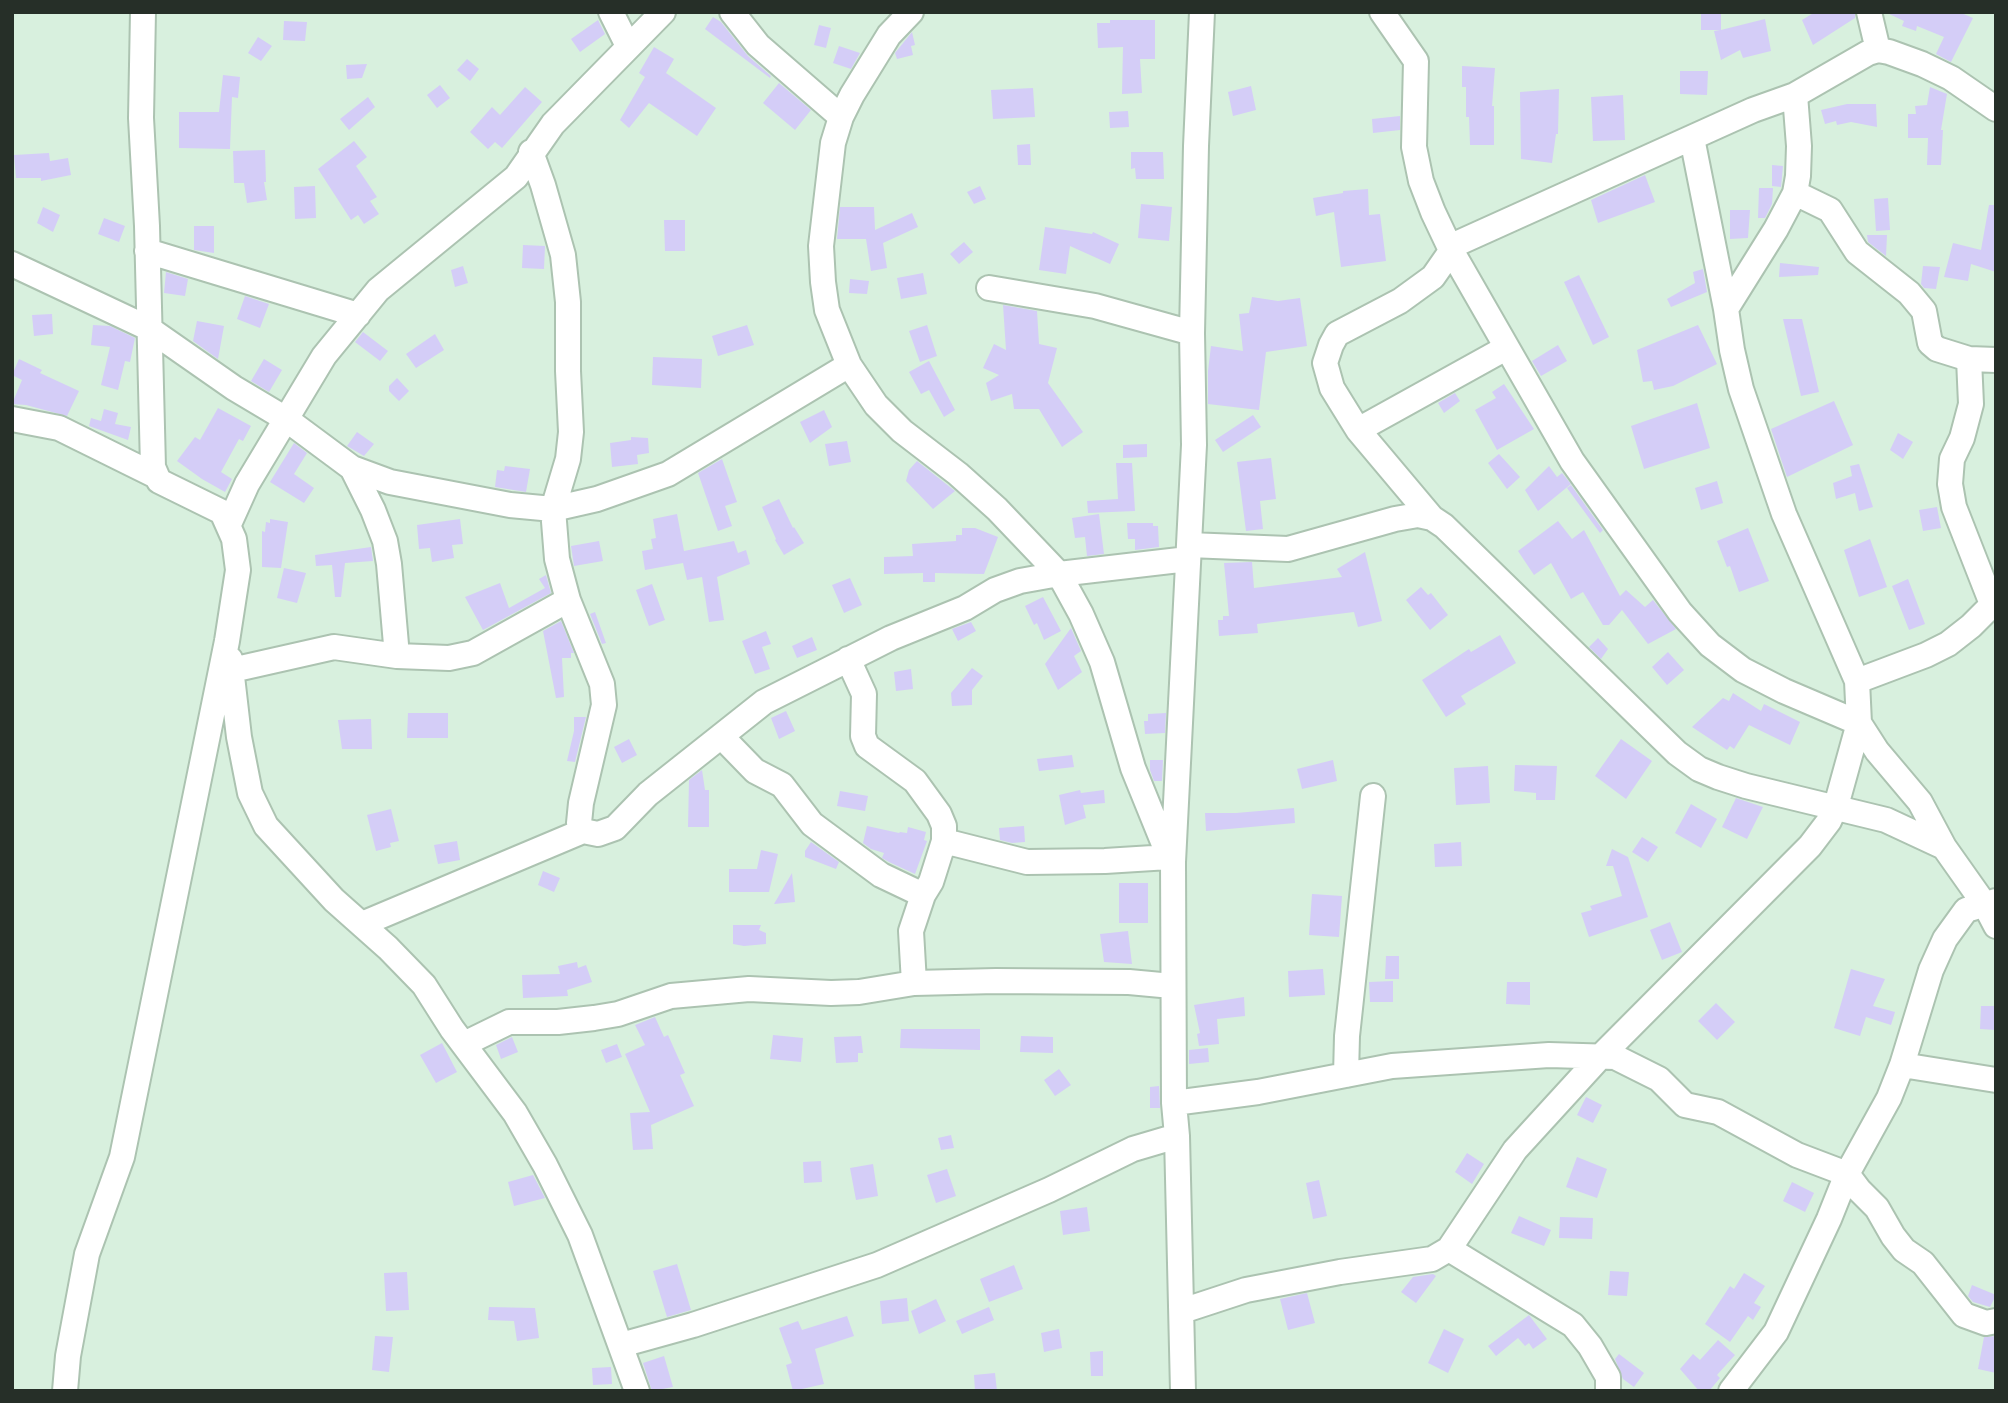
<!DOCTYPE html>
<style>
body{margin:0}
#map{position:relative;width:2008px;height:1403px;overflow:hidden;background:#d8f0de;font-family:Lato,sans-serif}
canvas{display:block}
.frame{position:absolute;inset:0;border:14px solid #262f28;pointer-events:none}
</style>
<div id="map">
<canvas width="2008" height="1403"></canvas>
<div class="frame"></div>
</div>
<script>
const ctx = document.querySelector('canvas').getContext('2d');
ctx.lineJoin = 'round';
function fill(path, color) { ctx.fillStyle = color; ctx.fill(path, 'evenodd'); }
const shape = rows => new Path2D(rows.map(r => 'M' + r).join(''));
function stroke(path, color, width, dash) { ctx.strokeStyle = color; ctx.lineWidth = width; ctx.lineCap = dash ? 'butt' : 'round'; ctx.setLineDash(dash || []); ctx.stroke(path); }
fill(shape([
 [1701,12,1721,12,1721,30,1765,19,1771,51,1743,58,1740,50,1721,60,1714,31,1720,30,1701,30],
 [1815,12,1855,12,1855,18,1813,45,1802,20],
 [1885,12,1959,12,1973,18,1951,62,1936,54,1944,37,1917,26,1916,31,1902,26,1904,21],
 [713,17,721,22,748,56,771,76,770,78,705,29],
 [598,20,605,34,580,52,571,39],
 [1110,20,1155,20,1155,59,1140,59,1142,93,1122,94,1123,47,1098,48,1097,23,1110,23],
 [284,21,307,22,305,41,283,40],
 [819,25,831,28,826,48,814,45],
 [912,32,915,45,911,46,913,55,897,59,895,53],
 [258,37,272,46,261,61,248,53],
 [839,46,860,53,851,69,833,63],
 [654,47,674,59,666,73,716,108,697,136,649,103,629,128,620,120,645,77,639,73],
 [467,59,479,69,470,81,457,70],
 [367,64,362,78,347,79,346,65],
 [1462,66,1495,68,1492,106,1494,106,1494,145,1470,145,1469,117,1466,117,1466,87,1462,87],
 [1680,71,1708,71,1707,95,1680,94],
 [223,75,240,77,238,98,232,97,230,149,179,148,179,112,219,112],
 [779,83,811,110,795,130,763,103],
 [440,85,450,98,437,108,427,95],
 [1251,86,1256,110,1233,116,1228,92],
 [525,87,542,102,502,148,495,142,488,149,470,132,492,107,500,115],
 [1930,87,1947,94,1941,130,1943,130,1941,165,1927,165,1928,138,1908,138,1908,114,1916,114,1915,106,1927,105],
 [1033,88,1035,117,993,119,991,90],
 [1559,89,1558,134,1556,134,1552,163,1521,159,1520,92],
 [1623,95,1625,140,1593,141,1591,97],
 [368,97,375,107,349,130,340,119],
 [1847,104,1876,104,1877,127,1851,122,1837,125,1836,121,1825,124,1821,110],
 [1128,111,1129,127,1110,128,1109,112],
 [1400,116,1400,130,1373,133,1372,119],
 [354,141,367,157,356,166,377,197,370,201,379,214,364,224,358,215,351,220,318,169],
 [1030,144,1031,165,1018,165,1017,145],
 [265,150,266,182,264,182,267,200,247,203,244,183,234,183,233,151],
 [1131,152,1163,152,1164,179,1136,179,1135,168,1131,169],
 [49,153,50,161,68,158,71,175,41,181,41,178,16,178,14,155],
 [1772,165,1783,166,1781,187,1772,186],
 [1645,175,1655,202,1598,223,1591,200],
 [315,186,316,218,295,219,294,187],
 [980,186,986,199,974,204,967,192],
 [1759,188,1773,188,1772,204,1765,218,1758,218],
 [1368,189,1369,215,1380,214,1386,261,1341,267,1334,212,1316,216,1313,198,1343,193,1343,191],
 [1888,198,1890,230,1876,231,1874,199],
 [1141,204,1172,207,1169,241,1138,238],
 [1989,205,1996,205,1996,272,1971,264,1968,281,1944,277,1953,243,1981,250],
 [43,207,60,215,53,232,37,223],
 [840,207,874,207,875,230,912,213,918,227,883,243,887,268,871,271,866,239,837,239],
 [1730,210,1750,210,1748,238,1730,239],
 [104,218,125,226,119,242,98,234],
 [664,220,685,220,685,251,665,251],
 [194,226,214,226,214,253,194,250],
 [1045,227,1092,234,1093,232,1119,244,1110,264,1070,246,1066,274,1039,270],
 [1867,235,1887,235,1886,256,1868,242],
 [964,242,973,252,959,264,950,254],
 [523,245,545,246,544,269,522,268],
 [1780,263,1819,267,1818,275,1779,277],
 [463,266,468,283,455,287,451,270],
 [1923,266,1940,267,1936,289,1924,288,1921,284],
 [1703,269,1707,292,1671,307,1667,299,1695,283,1693,272],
 [166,272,188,279,185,296,164,293],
 [923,273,927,294,901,299,897,278],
 [1579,275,1609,337,1593,345,1564,282],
 [850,279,869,281,867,294,849,293],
 [245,296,269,304,260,328,237,319],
 [1252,297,1278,301,1300,298,1307,346,1266,352,1259,410,1208,404,1208,371,1211,346,1243,351,1239,314,1249,313],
 [1003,305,1037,311,1039,344,1057,348,1048,383,1083,432,1062,447,1039,409,1014,409,1012,394,991,401,986,383,999,375,983,368,994,344,1006,350],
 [52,314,53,334,34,336,32,315],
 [1783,319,1802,319,1819,392,1801,396],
 [197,321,224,326,218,359,193,341],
 [93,325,110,326,135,338,130,362,125,361,118,390,101,385,110,347,91,345],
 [747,325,754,345,718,356,712,336],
 [927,325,937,356,920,362,909,331],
 [1698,325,1717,364,1673,386,1654,390,1652,381,1643,382,1637,350],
 [363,332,388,351,380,361,355,342],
 [435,334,444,350,416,368,406,354],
 [1558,345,1567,361,1541,376,1532,361],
 [653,357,702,359,701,388,652,385],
 [19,359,42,370,40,373,79,391,67,416,26,405,12,404,22,380,12,375],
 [264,359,282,370,269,392,251,381],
 [929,361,955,410,944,417,929,390,921,394,909,372],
 [397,378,409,391,399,401,389,391,389,386],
 [1504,384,1534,429,1497,450,1475,410,1496,398,1492,392],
 [1455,393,1460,401,1444,413,1438,403],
 [1834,401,1853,445,1787,477,1771,429],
 [1697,403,1710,448,1644,469,1631,426],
 [218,408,251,426,243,441,239,439,221,472,232,479,225,492,202,479,177,461,195,437,200,440],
 [104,409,118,413,115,424,131,427,128,440,89,426,91,418,101,421],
 [824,410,832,427,810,443,800,422],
 [1253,415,1261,427,1223,452,1215,440],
 [357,432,374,444,364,456,347,446],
 [1898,433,1913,442,1903,459,1890,450],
 [631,437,648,438,649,453,637,455,638,464,612,467,610,443,631,440],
 [847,441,851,462,829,466,825,444],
 [294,443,307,453,294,474,314,488,304,503,270,482],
 [1147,444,1147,457,1123,458,1123,445],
 [1499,454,1520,477,1507,489,1488,463],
 [1271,458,1276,499,1260,501,1263,529,1246,531,1237,462],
 [722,459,737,502,725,506,732,526,718,531,698,473],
 [917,461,955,491,933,509,906,481,909,470],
 [1116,463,1132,463,1135,511,1088,513,1087,501,1118,499],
 [1859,464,1873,507,1859,511,1855,493,1836,499,1833,483,1852,476,1850,466],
 [505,466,530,469,526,492,495,487,497,470,504,471],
 [1549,466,1557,477,1562,473,1571,484,1538,511,1525,490],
 [1717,481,1723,503,1701,510,1695,488],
 [1571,485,1603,530,1600,533,1567,488],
 [779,499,793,528,794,527,804,543,784,555,775,540,776,539,762,507],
 [1937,507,1941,528,1923,531,1919,510],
 [677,514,684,551,734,541,738,553,746,550,750,564,717,577,724,620,709,622,702,577,687,580,683,563,645,570,642,551,653,549,651,539,656,538,653,519],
 [1099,514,1104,554,1087,556,1085,537,1075,538,1072,518],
 [270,519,288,522,281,568,262,567,262,531,265,532,266,522,270,523],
 [460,519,463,544,452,545,454,558,432,562,430,548,419,549,417,525],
 [1558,521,1572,539,1584,530,1620,596,1626,590,1645,607,1653,600,1676,629,1648,644,1622,610,1609,625,1603,625,1583,592,1571,599,1551,563,1534,575,1518,551],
 [1127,523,1153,523,1153,526,1158,526,1159,547,1135,550,1135,539,1128,539],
 [962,528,975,528,998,537,984,574,935,573,935,582,923,582,923,573,884,574,884,557,913,556,912,544,956,541,956,535,962,535],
 [1748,528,1769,581,1739,592,1730,566,1727,567,1717,541],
 [1870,539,1887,587,1859,597,1844,550],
 [599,541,603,561,574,566,571,546],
 [371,547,373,561,345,563,341,597,335,597,332,565,316,566,315,555],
 [1365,552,1382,621,1358,627,1354,612,1257,624,1258,633,1219,636,1218,620,1223,620,1223,616,1229,616,1224,563,1252,562,1254,588,1342,577,1337,569],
 [284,568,306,573,297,603,277,598],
 [546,575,551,593,483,630,465,597,500,583,509,608,545,588,539,579],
 [850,578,862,605,844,613,832,585],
 [1908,579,1925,624,1909,630,1892,586],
 [652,584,665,620,649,626,636,590],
 [1421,587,1428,595,1431,593,1448,615,1430,630,1406,600],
 [1043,597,1061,631,1044,640,1037,623,1034,625,1025,606],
 [595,612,606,643,602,644,590,614],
 [561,621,574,653,571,653,571,658,562,658,564,697,556,698,543,631],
 [971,622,976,631,958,641,952,629],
 [1071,628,1081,651,1074,656,1082,672,1058,690,1045,664],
 [766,631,771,644,762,647,770,669,755,674,742,641],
 [1500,635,1516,663,1461,696,1466,704,1446,717,1422,680,1469,649,1471,652],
 [812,637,817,650,797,658,792,646],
 [1598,638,1608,649,1601,659,1589,647],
 [1668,652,1684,670,1667,685,1652,667],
 [972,668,983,676,972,690,972,705,952,706,951,693],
 [911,669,913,689,896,691,894,672],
 [1733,693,1761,711,1764,704,1800,722,1790,745,1749,725,1734,749,1730,746,1727,750,1692,727,1723,698,1729,701],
 [786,711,795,731,779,739,771,718],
 [408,713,448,713,448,738,407,738],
 [1166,713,1165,733,1145,734,1144,721,1148,721,1148,714],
 [574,717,586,717,575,762,567,761,574,731],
 [371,719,372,749,342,749,338,720],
 [629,739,637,755,622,763,614,747],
 [1621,739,1652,761,1626,799,1595,776],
 [1072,755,1074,767,1039,771,1037,759],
 [1150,760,1163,760,1162,781,1154,781,1150,770],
 [1333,760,1337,781,1302,789,1297,769],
 [1515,765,1557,766,1555,800,1536,800,1536,793,1514,791],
 [1488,766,1490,803,1456,805,1454,768],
 [702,770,705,790,709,790,709,827,688,827,689,780],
 [1080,790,1081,793,1104,790,1105,803,1083,805,1086,818,1065,825,1059,795],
 [840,791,868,796,865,811,837,806],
 [1736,798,1763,807,1747,839,1722,827],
 [1691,804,1717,819,1701,848,1675,833],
 [1294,808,1295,823,1206,831,1205,813,1236,813],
 [391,809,399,841,390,843,391,847,376,851,367,815],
 [867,826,899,833,900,832,907,833,908,827,926,832,924,840,927,841,915,874,889,862,882,858,884,853,871,849,863,843],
 [1024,826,1025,842,1012,843,1000,840,999,828],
 [1642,837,1658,847,1648,862,1632,852],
 [457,841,460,860,438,864,434,845],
 [811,842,839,862,836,869,805,857,805,851],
 [1461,842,1462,866,1435,867,1434,844],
 [1612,849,1628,857,1648,917,1589,937,1581,913,1592,910,1590,906,1622,896,1613,866,1606,866],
 [761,850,778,854,769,892,729,892,729,869,757,869],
 [543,871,560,878,554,892,538,885],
 [792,873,795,902,774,904],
 [1119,883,1148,883,1148,923,1119,923],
 [1312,894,1342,896,1339,937,1309,935],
 [1670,922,1682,952,1662,960,1650,930],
 [733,925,761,925,759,930,766,933,766,944,744,946,733,944],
 [1128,931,1132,964,1104,962,1100,934],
 [1386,956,1399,956,1399,979,1385,979],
 [577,962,578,968,586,965,592,982,567,990,568,996,523,998,522,975,560,974,558,966],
 [1323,969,1325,995,1289,997,1288,971],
 [1851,969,1885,979,1873,1006,1895,1012,1891,1025,1866,1017,1860,1036,1834,1028],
 [1393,981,1393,1002,1370,1002,1369,982],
 [1507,982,1530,982,1530,1005,1506,1004],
 [1244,997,1245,1016,1217,1019,1219,1044,1199,1046,1197,1034,1200,1033,1194,1005],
 [1716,1003,1735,1022,1717,1040,1698,1021],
 [1981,1006,1996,1006,1996,1030,1980,1029],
 [655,1017,664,1037,668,1035,685,1073,680,1075,694,1106,651,1125,653,1149,633,1150,630,1113,650,1112,625,1054,645,1045,635,1025],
 [901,1029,980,1029,980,1050,900,1048],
 [773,1035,803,1038,801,1062,770,1059],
 [861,1036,863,1053,858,1053,858,1062,836,1063,834,1037],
 [1021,1036,1053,1037,1053,1053,1020,1052],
 [512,1037,518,1052,501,1059,496,1045],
 [442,1043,457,1072,436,1083,420,1055],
 [617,1044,622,1057,606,1063,601,1050],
 [1208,1048,1209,1062,1189,1064,1189,1050],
 [1059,1069,1071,1085,1055,1096,1044,1080],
 [1159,1086,1160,1108,1150,1108,1150,1087],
 [1586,1097,1602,1105,1593,1123,1577,1115],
 [951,1135,954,1148,941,1150,938,1138],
 [1467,1153,1484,1164,1472,1184,1455,1172],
 [1577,1157,1607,1169,1597,1198,1566,1187],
 [821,1161,822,1182,804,1183,803,1162],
 [873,1164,878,1196,856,1200,850,1168],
 [947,1169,956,1196,936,1203,927,1175],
 [533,1175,545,1198,514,1206,508,1182],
 [1319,1180,1327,1216,1313,1219,1306,1183],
 [1792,1182,1814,1193,1805,1212,1783,1201],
 [1087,1207,1090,1231,1063,1235,1060,1211],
 [1519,1216,1551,1230,1544,1246,1511,1233],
 [1560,1217,1593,1218,1592,1239,1559,1238],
 [677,1264,691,1310,667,1317,653,1271],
 [1014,1265,1023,1289,989,1302,980,1279],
 [1610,1271,1629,1272,1627,1296,1608,1295],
 [407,1272,409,1310,386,1311,384,1273],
 [1744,1273,1765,1286,1754,1303,1761,1307,1753,1320,1748,1316,1730,1342,1705,1324,1730,1286,1734,1289],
 [1433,1274,1436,1276,1416,1303,1401,1292,1413,1277],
 [1972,1285,1996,1295,1990,1307,1973,1302,1968,1296],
 [1307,1293,1315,1323,1288,1330,1280,1299],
 [907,1298,909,1321,882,1324,880,1301],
 [936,1299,946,1321,919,1334,911,1311],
 [489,1307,535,1308,539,1338,517,1341,514,1321,488,1320],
 [989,1307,994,1320,962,1334,956,1321],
 [1529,1315,1547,1339,1533,1349,1529,1343,1525,1346,1518,1338,1496,1356,1488,1346],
 [847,1316,854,1336,815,1349,824,1384,793,1391,786,1365,792,1363,779,1328,798,1321,802,1330],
 [1059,1329,1062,1348,1044,1352,1041,1333],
 [1444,1329,1464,1339,1448,1373,1428,1363],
 [375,1336,393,1337,389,1372,372,1370],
 [1996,1336,1996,1373,1978,1369,1984,1337],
 [1718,1340,1735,1355,1717,1375,1720,1378,1709,1391,1699,1391,1680,1369,1693,1354,1700,1360],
 [1103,1351,1103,1376,1091,1376,1090,1352],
 [1619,1354,1644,1373,1634,1387,1623,1379,1615,1359],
 [664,1356,673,1387,652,1391,643,1363],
 [611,1367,612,1384,593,1385,592,1368],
 [995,1373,997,1391,975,1391,974,1375]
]), '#d4cdf7');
const minor = shape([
 [611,12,628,46],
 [732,12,758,45,841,117],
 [911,12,889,35,852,95,841,117,833,143,821,246,823,282,827,310,849,365,876,405,902,431,958,474,997,509,1059,574,1081,614,1102,662,1133,768,1170,859],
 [1382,12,1416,61,1414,147,1421,181,1433,212,1451,250,1572,461,1680,612,1710,645,1743,670,1784,691,1859,723,1877,751,1920,802,1944,847],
 [1869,12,1878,50],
 [531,152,543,185,563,255,568,302,568,371,571,432,568,459,553,509,557,559,568,600,602,684,604,705,581,803,579,823,583,831],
 [1795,193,1830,210,1857,252,1909,293,1924,311,1930,343,1937,349,1969,359,1996,360],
 [147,251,358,315],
 [12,264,148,328,234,388,286,419,352,468,390,482,510,505,553,509,597,499,668,474,849,365],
 [989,288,1095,306,1192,333],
 [1726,309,1776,229,1795,193,1798,176,1799,146,1795,95],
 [1969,359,1971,404,1962,438,1952,459,1950,484,1954,507,1992,604],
 [12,419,59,428,156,476],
 [1358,430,1506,348],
 [352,468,373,510,385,541,389,564,397,656],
 [1432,518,1358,430,1332,388,1325,363,1331,345,1337,334,1400,301,1433,277,1456,244,1753,110,1795,95,1868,53,1878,50,1889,52,1922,64,1951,78,1996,109],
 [229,524,247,484,324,356,378,290,516,177,553,124,663,12],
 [1189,545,1288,549,1395,519,1418,515,1432,518,1444,526,1677,753,1699,769,1718,777,1746,786,1886,820,1944,847,1985,905,1996,926],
 [230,659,239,737,250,793,266,826,334,900,388,948,424,985,452,1029,515,1113,545,1165,580,1235,637,1391],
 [848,659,864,694,863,736,867,746,915,781,939,814,944,826,944,841,931,882,923,895,911,931,914,983],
 [232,670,334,647,397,656,449,658,473,653,568,600],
 [1857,681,1926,655,1948,644,1971,626,1996,601],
 [721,736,755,771,782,785,812,824,881,875,923,895],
 [944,841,1027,862,1105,861,1169,857],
 [362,924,583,831,598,834,615,828,648,794,764,702,891,638,965,608,995,590,1020,581,1059,574,1188,559],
 [464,1044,509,1022,558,1022,594,1018,618,1014,671,996,749,989,831,993,859,992,914,983,996,981,1129,982,1172,986],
 [1902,1065,1996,1080],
 [1346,1075,1347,1036,1373,796],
 [1174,1103,1258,1092,1392,1066,1549,1055,1615,1057,1659,1079,1685,1105,1718,1112,1797,1155,1847,1174,1859,1190,1877,1208,1893,1236,1904,1250,1923,1263,1964,1315,1986,1323,1996,1321],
 [1449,1249,1573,1325,1590,1346,1608,1377,1608,1391],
 [1182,1311,1246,1290,1340,1272,1432,1259,1449,1249,1515,1150,1600,1057,1810,846,1829,821,1836,806,1859,723,1857,681,1784,514,1741,389,1732,350,1726,309,1692,138],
 [621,1345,693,1325,877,1265,1049,1190,1133,1149,1177,1136],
 [65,1391,68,1356,87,1254,122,1157,227,641,238,570,234,539,222,512,159,481,153,467,147,226,141,118,143,12],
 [1183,1391,1177,1136,1174,1103,1173,862,1194,445,1192,333,1196,146,1202,12],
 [1731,1391,1776,1332,1829,1219,1847,1174,1889,1098,1902,1065,1931,970,1945,939,1966,910,1996,901]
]);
stroke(minor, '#acc3b1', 28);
stroke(minor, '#fff', 24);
</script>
